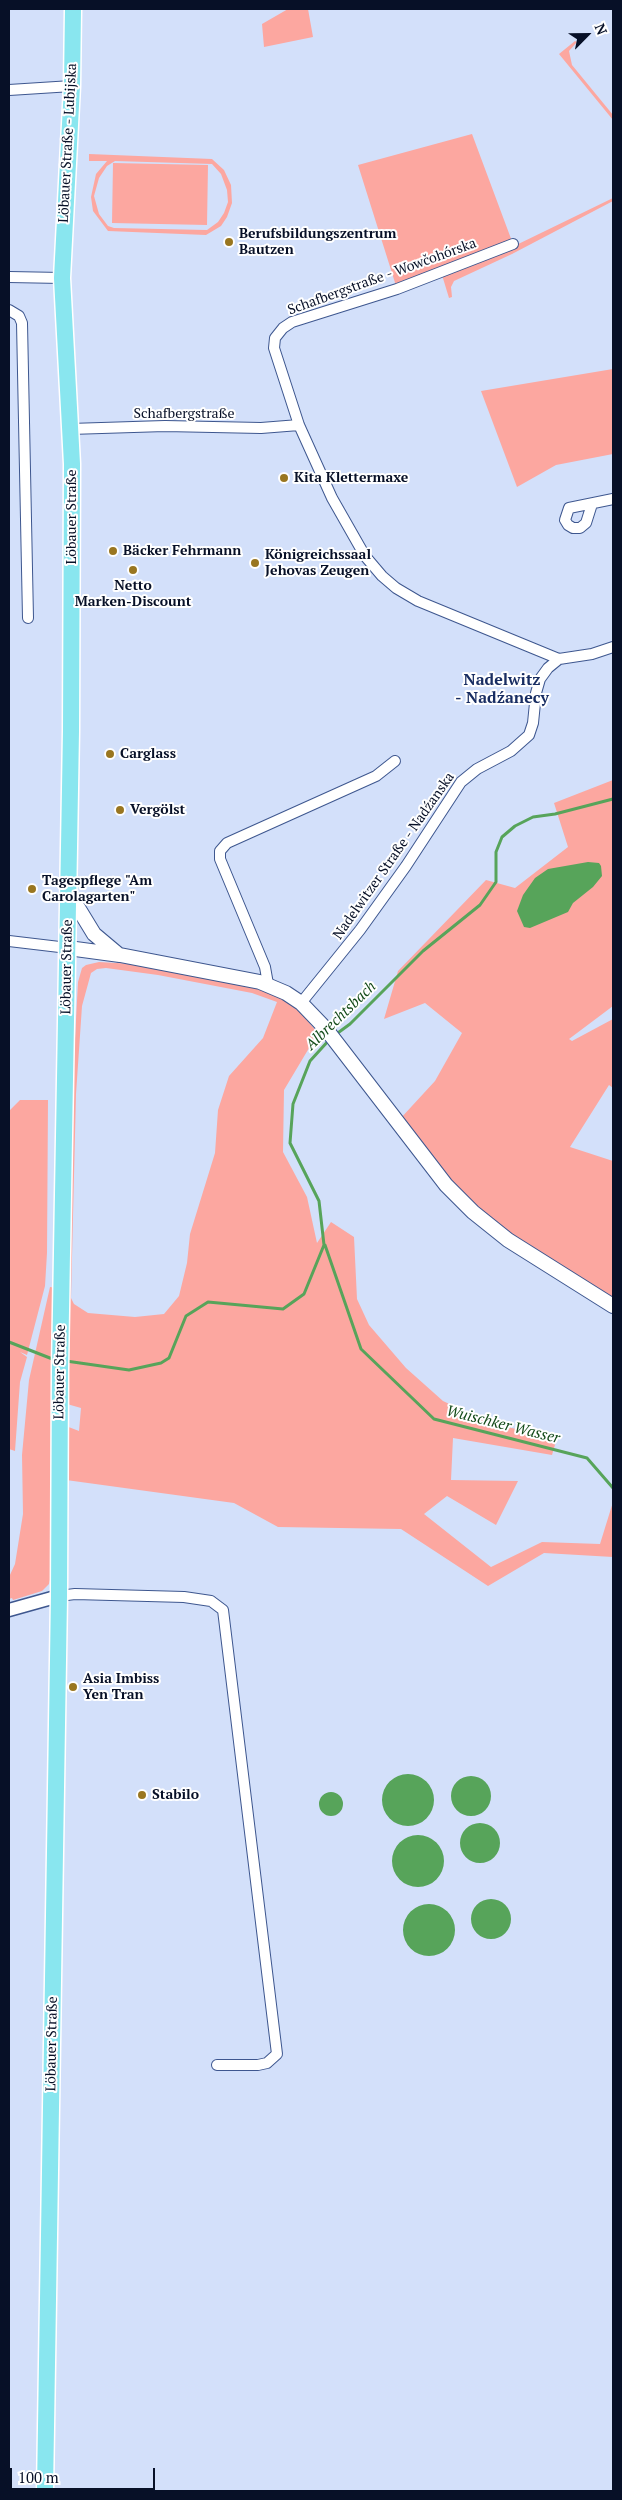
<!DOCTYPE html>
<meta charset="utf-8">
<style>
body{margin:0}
#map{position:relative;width:622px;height:2500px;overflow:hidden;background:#d3e0fa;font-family:"PT Serif",serif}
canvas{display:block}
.frame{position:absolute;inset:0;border:10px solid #071027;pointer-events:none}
.north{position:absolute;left:562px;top:10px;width:50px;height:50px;-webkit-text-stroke:4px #fff;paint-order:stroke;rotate:67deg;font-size:14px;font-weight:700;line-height:20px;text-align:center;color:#071027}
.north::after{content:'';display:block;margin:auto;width:18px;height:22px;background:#071027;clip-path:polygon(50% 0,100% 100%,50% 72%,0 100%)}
.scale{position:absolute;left:10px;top:2468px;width:145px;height:22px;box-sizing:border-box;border:2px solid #071027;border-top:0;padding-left:6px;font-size:15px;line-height:18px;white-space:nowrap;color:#071027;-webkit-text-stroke:4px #fff;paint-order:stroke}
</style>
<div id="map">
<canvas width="622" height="2500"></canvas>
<div class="frame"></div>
<div class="north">N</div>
<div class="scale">100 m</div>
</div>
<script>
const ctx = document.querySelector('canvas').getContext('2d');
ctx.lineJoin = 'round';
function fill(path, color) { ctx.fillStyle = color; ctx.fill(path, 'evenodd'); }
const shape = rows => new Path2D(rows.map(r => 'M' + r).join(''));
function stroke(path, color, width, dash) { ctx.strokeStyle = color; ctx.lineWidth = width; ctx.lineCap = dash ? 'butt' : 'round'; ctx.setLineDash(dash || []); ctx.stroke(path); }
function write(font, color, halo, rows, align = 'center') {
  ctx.font = font + ' "PT Serif",serif'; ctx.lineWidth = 4; ctx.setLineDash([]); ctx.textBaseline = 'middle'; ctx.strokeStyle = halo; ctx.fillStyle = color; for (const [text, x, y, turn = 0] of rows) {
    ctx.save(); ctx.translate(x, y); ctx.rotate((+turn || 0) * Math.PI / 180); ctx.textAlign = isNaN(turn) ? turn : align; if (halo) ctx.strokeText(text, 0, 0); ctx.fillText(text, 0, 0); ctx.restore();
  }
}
fill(shape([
 [288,9,308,9,313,37,264,47,262,24],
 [575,41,577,42,569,51,572,65,613,115,613,120,559,54],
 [472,134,513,244,397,289,358,165],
 [89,154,212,159,224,170,231,185,232,203,227,217,221,226,206,235,108,231,93,211,91,197,96,174,107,161,89,161],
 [115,161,212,164,221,174,227,190,228,202,224,213,218,222,207,230,114,228,108,226,99,214,94,196,99,178,107,166],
 [113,163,208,165,207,225,112,223],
 [613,198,613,201,512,254,454,281,451,287,452,297,449,298,442,275,508,249],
 [613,369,613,454,556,465,517,487,481,391],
 [613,780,613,1006,569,1039,572,1041,613,1019,613,1088,609,1085,570,1147,613,1161,613,1302,486,1219,452,1187,400,1119,435,1081,462,1033,425,1003,384,1019,398,971,486,880,515,888,568,847,554,803],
 [99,962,134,964,255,988,279,997,299,1011,318,1033,284,1090,283,1152,307,1197,317,1243,331,1222,354,1237,357,1299,369,1325,406,1368,443,1401,489,1423,557,1438,552,1455,453,1438,451,1480,518,1481,496,1525,447,1496,424,1514,491,1567,542,1542,600,1544,613,1502,613,1557,544,1553,488,1586,401,1529,278,1527,234,1503,66,1480,66,1426,79,1431,81,1408,67,1404,71,1114,78,982,82,968,86,965],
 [106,968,158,975,252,993,277,1002,263,1038,229,1076,218,1110,215,1153,190,1234,187,1263,179,1296,164,1314,135,1317,88,1313,74,1304,71,1298,76,1094,82,1006,91,973,97,969],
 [20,1100,48,1100,47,1253,45,1286,27,1355,20,1352,27,1357,20,1382,15,1451,9,1449,9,1111],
 [50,1287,57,1288,51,1576,49,1584,42,1591,13,1600,12,1598,9,1599,9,1577,15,1564,23,1514,22,1455,29,1380]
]), '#fca7a0');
fill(shape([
 [588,862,599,863,601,866,602,876,593,887,573,903,568,912,530,928,524,927,517,911,523,895,535,878,548,869],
 '382 1800a26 26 0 1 1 52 0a26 26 0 1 1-52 0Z',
 '451 1796a20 20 0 1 1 40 0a20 20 0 1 1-40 0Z',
 '319 1804a12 12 0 1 1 24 0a12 12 0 1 1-24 0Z',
 '460 1843a20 20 0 1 1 40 0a20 20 0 1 1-40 0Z',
 '392 1861a26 26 0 1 1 52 0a26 26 0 1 1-52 0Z',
 '471 1919a20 20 0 1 1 40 0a20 20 0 1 1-40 0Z',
 '403 1930a26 26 0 1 1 52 0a26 26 0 1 1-52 0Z'
]), '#57a45a');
stroke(shape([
 [335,1035,350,1024,423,951,480,905,496,882,496,852,502,837,515,826,533,817,555,814,613,799],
 [325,1245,361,1349,434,1419,587,1458,613,1488],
 [9,1342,55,1360],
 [66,1361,129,1370,161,1363,169,1358,186,1316,208,1302,283,1309,304,1294,324,1245,319,1201,290,1143,293,1104,310,1061,330,1039]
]), '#57a45a', 3);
const minor = shape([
 [9,90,72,86],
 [513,244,397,289,292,322,283,328,275,338,274,348,299,425,332,498,365,556,382,576,396,588,418,601,559,659],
 [9,277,62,278],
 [9,310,19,316,22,323,28,618],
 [70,429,165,426,261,428,299,425],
 [592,504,586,523,580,528,573,528,568,525,565,520,569,508,613,499],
 [9,941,68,948],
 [268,984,265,967,220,859,220,851,227,843,376,776,395,761],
 [301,1003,360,930,406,866,461,782,477,769,511,751,529,735,533,723,536,693,540,679,548,668,559,659,592,654,613,647],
 [59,1596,75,1594,184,1597,211,1601,223,1610,277,2054,267,2063,258,2065,217,2065]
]);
const tertiary = shape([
 [9,1610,59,1596]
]);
const secondary = shape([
 [69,893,94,934,119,955],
 [68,948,120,955,260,982,286,993,301,1003,326,1029,446,1185,473,1212,508,1240,613,1306]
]);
const primary = shape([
 [45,2491,59,1596,60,1368,71,731,72,464,62,278,72,86,73,9]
]);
stroke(minor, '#3e578f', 12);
stroke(tertiary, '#3e578f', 15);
stroke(secondary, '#3e578f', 16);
stroke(primary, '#fff', 19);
stroke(minor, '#fff', 10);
stroke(tertiary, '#fff', 12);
stroke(secondary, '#fff', 14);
stroke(primary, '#89e6ef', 16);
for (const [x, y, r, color] of [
 [229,242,5,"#997620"],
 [284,478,5,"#997620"],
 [113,551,5,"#997620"],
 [255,563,5,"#997620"],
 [133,570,5,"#997620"],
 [110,754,5,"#997620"],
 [120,810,5,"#997620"],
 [32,889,5,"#997620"],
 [73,1687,5,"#997620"],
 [142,1795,5,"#997620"]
]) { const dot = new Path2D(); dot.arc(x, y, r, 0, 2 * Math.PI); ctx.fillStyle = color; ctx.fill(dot); stroke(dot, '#fff', 2); }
write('14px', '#071027', '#fff', [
 ["Löbauer Straße - Lubijska",68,143,-87],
 ["Schafbergstraße - Wowčohórska",382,277,-20],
 ["Schafbergstraße",184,414],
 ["Löbauer Straße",72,517,-90],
 ["Nadelwitzer Straße - Nadźanska",394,856,-55],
 ["Löbauer Straße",67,967,-89],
 ["Löbauer Straße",60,1372,-89],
 ["Löbauer Straße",52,2044,-89]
]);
write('bold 14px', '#071027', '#fff', [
 ["Berufsbildungszentrum",239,234],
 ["Bautzen",239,250],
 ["Kita Klettermaxe",294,478],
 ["Bäcker Fehrmann",123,551],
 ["Königreichssaal",265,555],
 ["Jehovas Zeugen",265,571],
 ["Netto",133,586,"center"],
 ["Marken-Discount",133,602,"center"],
 ["Carglass",120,754],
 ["Vergölst",130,810],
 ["Tagespflege \"Am",42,881],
 ["Carolagarten\"",42,897],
 ["Asia Imbiss",83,1679],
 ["Yen Tran",83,1695],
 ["Stabilo",152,1795]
], 'left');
write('italic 15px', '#144b1a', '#fff', [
 ["Albrechtsbach",341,1016,-44],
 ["Wuischker Wasser",503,1425,14]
]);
write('bold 16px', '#182d62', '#fff', [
 ["Nadelwitz",502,680],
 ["- Nadźanecy",502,698]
]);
</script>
